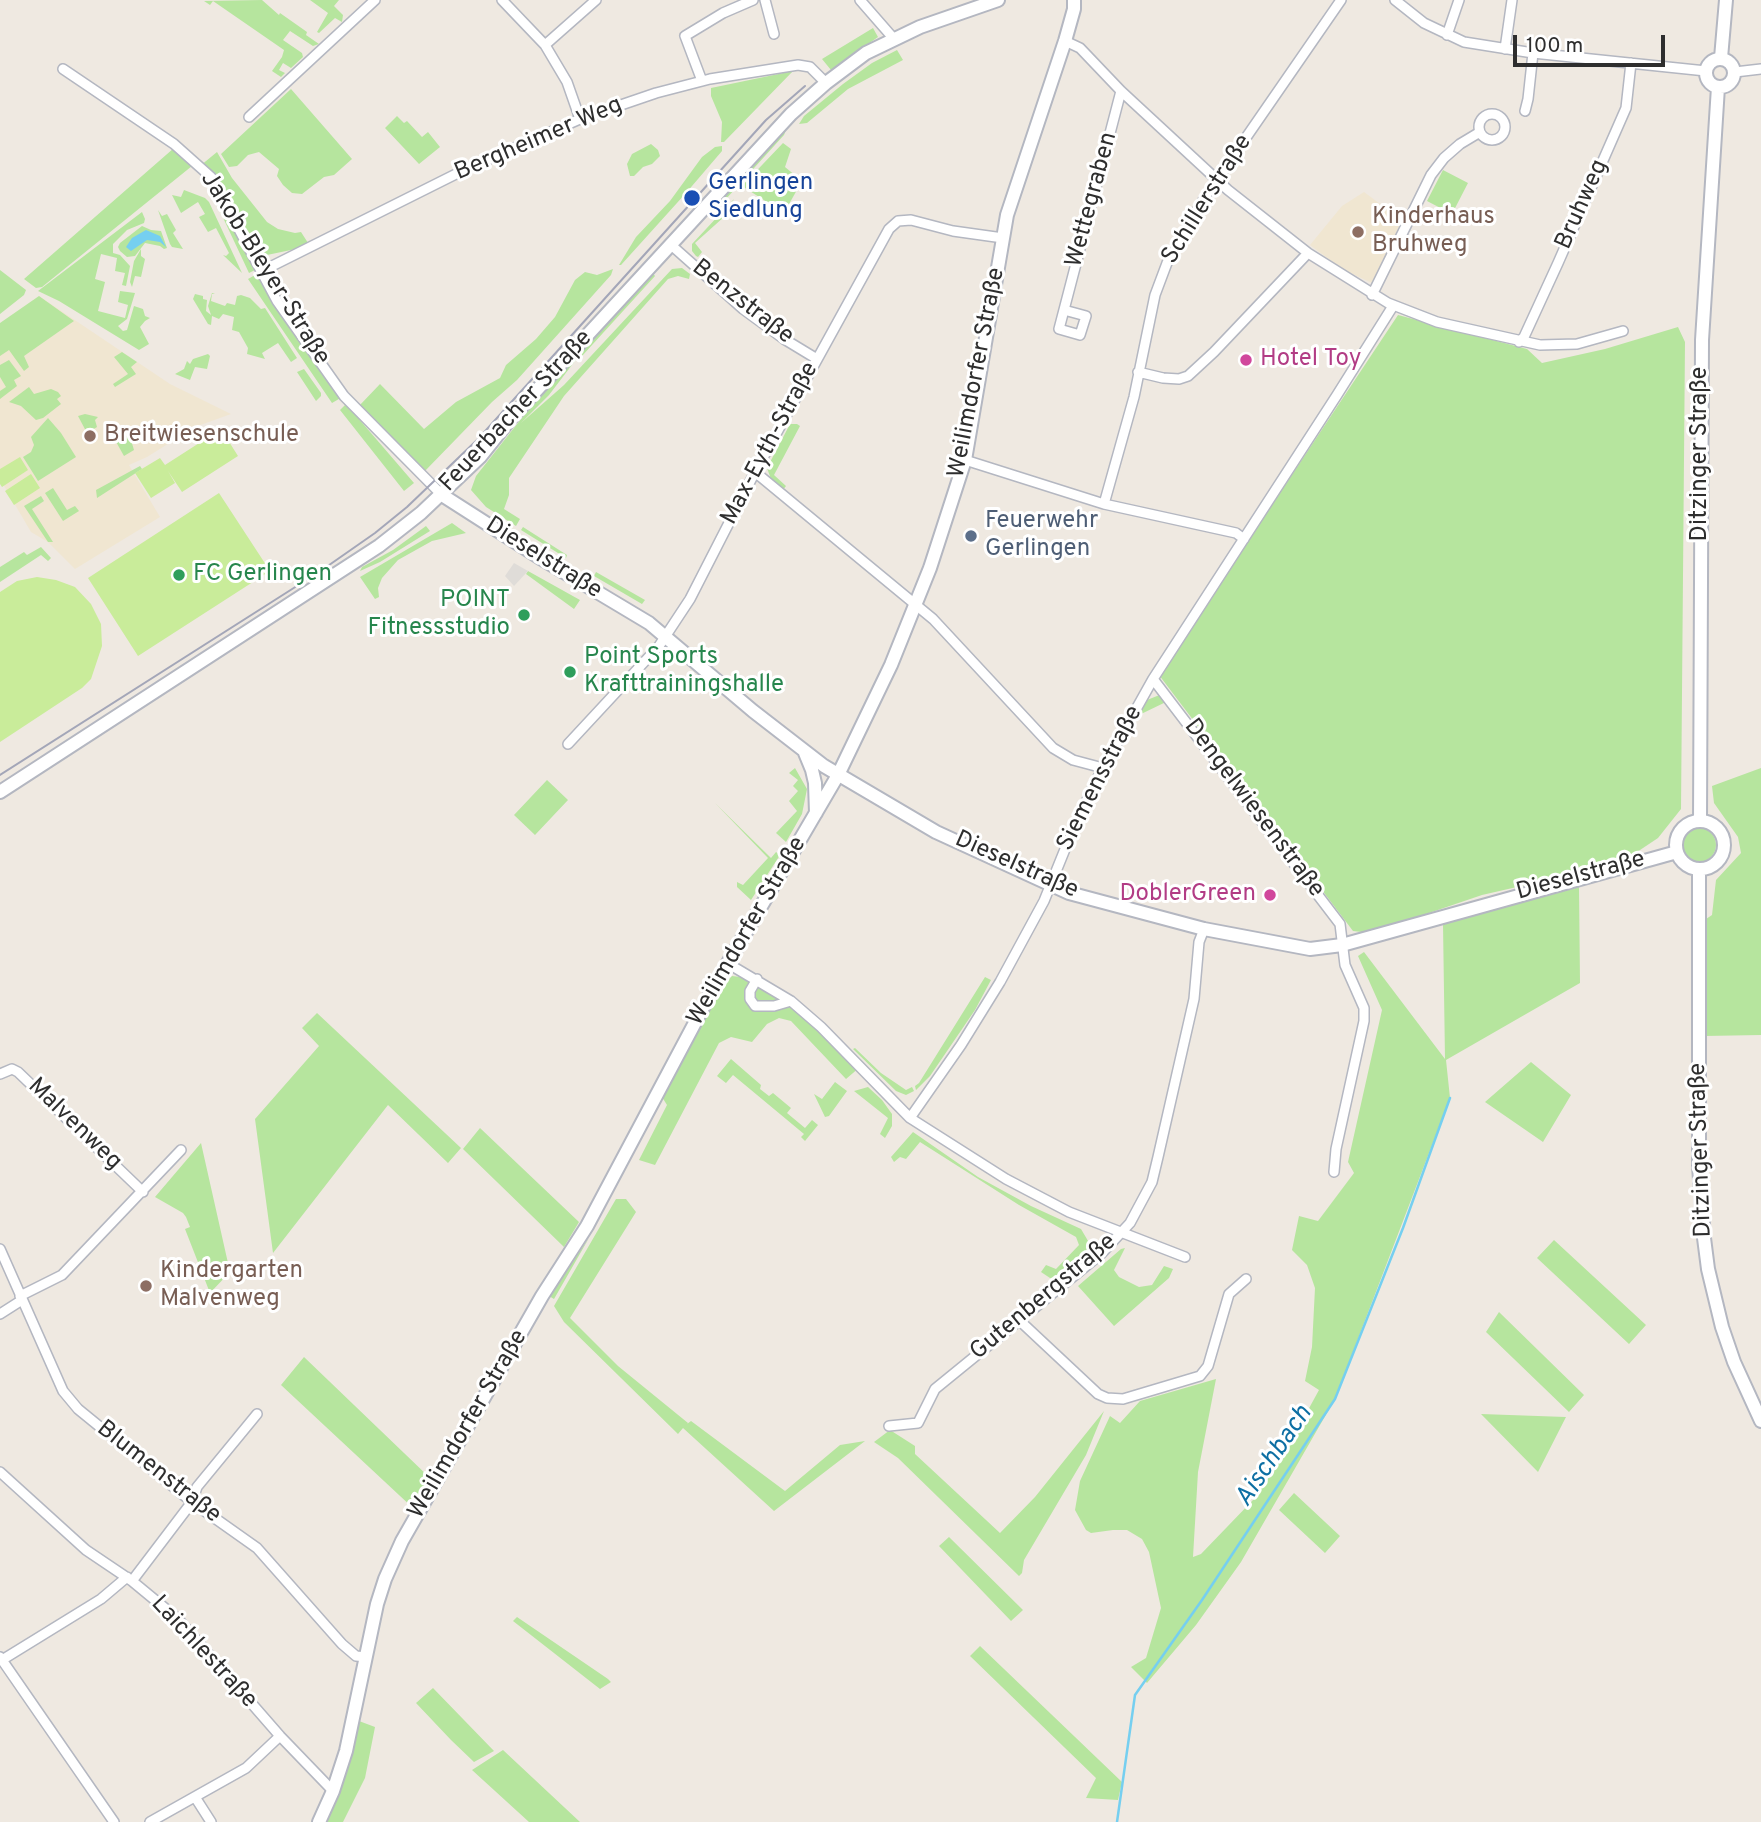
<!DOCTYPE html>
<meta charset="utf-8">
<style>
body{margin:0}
#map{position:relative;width:1761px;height:1822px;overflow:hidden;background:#efe9e1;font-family:Overpass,sans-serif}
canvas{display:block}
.scale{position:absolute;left:1513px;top:35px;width:152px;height:32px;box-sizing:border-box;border:4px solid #2e2e2e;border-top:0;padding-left:9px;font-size:21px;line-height:24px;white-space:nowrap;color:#2e2e2e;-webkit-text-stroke:5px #fff;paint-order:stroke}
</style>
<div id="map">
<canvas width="1761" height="1822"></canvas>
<div class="scale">100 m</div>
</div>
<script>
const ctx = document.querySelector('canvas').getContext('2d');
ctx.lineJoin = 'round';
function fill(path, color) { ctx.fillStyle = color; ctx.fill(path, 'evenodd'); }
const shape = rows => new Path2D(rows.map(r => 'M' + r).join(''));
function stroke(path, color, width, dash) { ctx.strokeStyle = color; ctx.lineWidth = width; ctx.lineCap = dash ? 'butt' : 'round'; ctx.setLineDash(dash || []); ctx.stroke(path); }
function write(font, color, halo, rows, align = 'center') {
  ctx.font = font + ' Overpass,sans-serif'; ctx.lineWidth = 6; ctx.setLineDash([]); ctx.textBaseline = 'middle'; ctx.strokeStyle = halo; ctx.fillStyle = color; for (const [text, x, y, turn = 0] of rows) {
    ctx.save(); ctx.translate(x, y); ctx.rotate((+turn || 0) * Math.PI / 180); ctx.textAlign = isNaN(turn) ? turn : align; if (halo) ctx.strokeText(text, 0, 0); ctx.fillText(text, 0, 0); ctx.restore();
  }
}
fill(shape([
 [1364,192,1402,220,1372,283,1342,269,1310,245,1342,206],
 [39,296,170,384,231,414,195,427,147,457,129,465,160,517,75,569,48,542,31,532,0,479,0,324]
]), '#f0e6d1');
fill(shape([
 [262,0,279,15,280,13,307,32,306,35,319,44,313,46,290,31,283,40,302,53,303,57,291,68,283,63,279,70,285,73,281,77,272,71,282,57,284,50,213,1,210,5,204,1],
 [310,0,339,0,334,6,343,15,342,22,335,18,319,33,317,32,328,13],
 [873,28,878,37,831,70,822,59],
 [897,50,903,60,848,89,807,123,799,124,804,116,843,84,872,63],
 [793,71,724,142,721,142,722,122,711,96,711,88],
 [291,89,352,159,334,175,324,177,302,194,292,193,283,185,277,176,279,169,259,152,248,155,237,166,229,167,221,154],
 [397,116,404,123,407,121,422,137,428,132,440,147,419,164,385,128],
 [788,125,784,135,716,210,708,211],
 [783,143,791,149,785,167,802,181,784,213,742,186],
 [651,144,658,150,660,156,652,164,643,167,634,176,630,176,627,164,632,154],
 [722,146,722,151,686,193,621,265,619,265,636,237,670,201,702,157,715,147],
 [174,148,192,166,42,287,36,288,24,279],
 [217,152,232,178,267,222,278,229,295,233,301,232,310,246,267,255,254,245,223,192,200,166],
 [1443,170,1468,183,1452,214,1427,201],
 [203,175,220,199,255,270,249,273],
 [184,190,205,198,209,202,242,273,223,255,226,256,229,253,216,228,208,232,199,217,205,214,198,202,181,213,172,195,181,197],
 [734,199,725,216,695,243,702,252,698,257,696,256,692,251,692,244],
 [158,210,162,216,167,214,176,230,173,233,183,249,172,247,170,244],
 [142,212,145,219,144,223,127,230,113,244,113,253,120,255,130,266,126,286,122,285,125,273,115,271,117,258,101,254,95,279,105,282,98,311,125,318,128,305,118,302,120,291,135,293,127,319,118,326,123,331,127,330,134,306,143,309,145,316,150,318,145,321,140,327,149,344,139,350,59,301,38,291],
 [142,226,151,230,161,231,167,248,164,249,160,246,145,243,135,256,127,257,120,251,118,247,120,243],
 [141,249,141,256,145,259,141,277,135,276,132,287,130,282,134,261],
 [682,268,690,274,689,279,678,276,668,279,564,396,509,478,509,495,504,509,520,519,516,526,486,507,471,490,476,476,521,419,652,272,655,276,582,356,575,361,549,395,521,423,564,385,672,269],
 [613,269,611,275,517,380,492,402,424,472,359,406,380,384,424,429,456,402,500,378,506,365,536,339,555,317,575,280,585,272,597,275],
 [0,270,26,290,24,295,0,314],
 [262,271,344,396,332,403,248,279],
 [212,293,215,294,212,294,211,301,225,306,227,303,235,305,237,296,241,295,250,298,261,309,265,308,297,358,291,362,278,343,262,353,265,359,247,354,248,348,239,332,232,330,234,317,223,314,219,319,212,316,211,325,208,324,193,299,195,294,203,296,203,299,207,300,206,311,211,315,208,306],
 [39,296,74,321,24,356,29,367,24,371,9,350,0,356,0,323],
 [1398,315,1527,349,1542,363,1605,349,1678,327,1685,342,1681,809,1658,838,1637,852,1591,870,1482,895,1370,933,1353,931,1159,675],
 [122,352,137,362,131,367,136,374,115,387,113,384,128,374,114,357],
 [208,354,210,356,207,369,195,367,190,380,175,374,184,369,187,361,190,364,193,359],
 [9,360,21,376,14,380,17,386,0,399,0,391,6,387,0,377,0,365],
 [304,369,321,393,321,396,316,401,297,372],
 [29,387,34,394,51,389,58,392,61,396,57,399,61,404,43,418,36,420,21,406,9,402],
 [346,404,414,483,404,491,340,410],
 [85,414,98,417,95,420,97,427,87,433,78,416],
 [48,418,61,433,76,457,38,481,23,457,31,452,34,445,31,437],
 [790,424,797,424,800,426,774,475,786,486,783,490,772,482,767,468],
 [123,436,128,436,131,440,134,450,124,456,115,440],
 [140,466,142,469,97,498,96,490],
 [53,488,67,510,75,506,79,511,63,521,45,493],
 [41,496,44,501,32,509,53,542,48,542,24,506],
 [452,523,466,533,432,541,398,560,382,578,378,588,379,597,375,599,360,577],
 [426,526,430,531,380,562,360,571,362,567,393,550],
 [523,527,567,555,566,558,521,530],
 [41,547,51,558,48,561,41,555,0,582,0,567,24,552,27,555],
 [528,571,580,600,574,609,526,574],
 [596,572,645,600,642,604,594,576],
 [1162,694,1168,701,1139,715,1147,700],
 [795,768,807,789,802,814,786,842,776,833,797,811,789,801,798,791,793,786,798,780,789,773],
 [1761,768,1761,1035,1704,1036,1703,921,1712,915,1716,880,1741,853,1738,837,1714,803,1712,786],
 [547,780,568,800,535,835,514,815],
 [715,803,771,858,776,852,780,855,751,900,737,887,737,882,743,885,768,858],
 '1682 845a17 17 0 1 1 34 0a17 17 0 1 1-34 0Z',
 [1579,887,1580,983,1446,1060,1450,1098,1335,1399,1241,1562,1196,1625,1147,1683,1131,1667,1146,1658,1161,1608,1149,1552,1142,1539,1127,1530,1113,1530,1091,1533,1086,1530,1075,1510,1080,1481,1110,1416,1120,1423,1140,1401,1216,1379,1198,1472,1193,1557,1201,1554,1253,1500,1284,1454,1319,1390,1305,1381,1312,1347,1315,1288,1307,1265,1292,1250,1299,1216,1318,1221,1354,1173,1348,1162,1382,1010,1358,956,1364,952,1445,1059,1443,924],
 [732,976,757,979,791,1001,860,1067,846,1079,791,1021,779,1018,767,1024,752,1042,731,1037,719,1043,655,1165,639,1160,667,1105,662,1097,705,1003],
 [985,977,991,980,975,1010,930,1076,916,1090,915,1086,919,1083],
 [317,1013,461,1148,448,1163,388,1105,273,1253,255,1119,319,1046,302,1028],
 [855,1048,881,1073,906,1090,912,1087,914,1091,906,1095,896,1091,853,1049],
 [731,1059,761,1085,760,1089,769,1096,773,1093,791,1108,787,1113,805,1128,812,1120,818,1125,805,1141,801,1137,804,1134,733,1075,726,1083,717,1076],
 [1531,1062,1571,1095,1543,1142,1485,1102],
 [835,1082,847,1091,829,1116,825,1117,814,1094,822,1099],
 [868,1087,882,1100,892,1114,892,1126,885,1138,880,1134,888,1118,854,1091],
 [480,1128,579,1222,564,1247,463,1149],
 [913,1132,978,1177,1031,1206,1081,1229,1094,1251,1062,1276,1053,1280,1041,1272,1046,1265,1056,1269,1079,1245,1076,1237,1019,1205,920,1142,906,1159,900,1157,894,1162,891,1157],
 [201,1143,230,1272,210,1293,185,1229,190,1227,186,1217,183,1213,155,1197],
 [616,1199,626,1199,636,1212,570,1318,618,1366,688,1423,687,1424,691,1421,785,1491,840,1445,865,1441,774,1511,683,1428,678,1434,564,1322,554,1306],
 [589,1238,554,1299,549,1296],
 [1554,1240,1646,1325,1629,1344,1537,1258],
 [1125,1248,1114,1270,1119,1277,1139,1287,1152,1285,1164,1266,1173,1269,1169,1278,1114,1326,1078,1286,1121,1249],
 [1499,1312,1584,1395,1569,1412,1486,1332],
 [304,1357,429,1477,414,1509,281,1385],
 [1104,1411,1086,1455,1024,1560,1022,1573,1019,1576,898,1458,874,1442,890,1430,915,1446,915,1454,1000,1533,1035,1497],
 [1481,1414,1566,1417,1538,1472],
 [1294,1493,1340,1536,1325,1553,1279,1510],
 [949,1537,1023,1610,1011,1621,939,1546],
 [517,1617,608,1679,611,1682,600,1689,513,1621],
 [980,1646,1122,1782,1118,1800,1086,1798,1096,1778,970,1656],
 [433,1688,494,1751,474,1762,451,1740,416,1703],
 [359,1721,375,1727,365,1778,343,1822,326,1822,339,1794],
 [503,1750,580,1822,529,1822,472,1770]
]), '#b6e59e');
fill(shape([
 [221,429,238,456,182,492,168,471,175,483,151,498,135,473,160,458,165,465],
 [20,457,28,470,2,487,0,484,0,469],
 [31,474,40,488,14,505,5,491],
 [219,493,270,571,138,656,88,578],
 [37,577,56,580,75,587,91,604,101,624,102,646,91,679,82,688,0,742,0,592,17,581]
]), '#c9ec9a');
fill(shape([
 [514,563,528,571,514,586,505,576]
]), '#dfdcd8');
fill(shape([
 [146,230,160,236,166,247,160,242,147,240,131,251,126,247,132,238]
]), '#75cff0');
stroke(shape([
 [1117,1822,1135,1695,1202,1600,1335,1399,1403,1228,1450,1098]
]), '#75cff0', 2.5);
const street = shape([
 [502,0,545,45,567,82,580,119],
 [765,0,774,34],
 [860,0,894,39],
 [1395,0,1424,23,1464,42,1533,53,1706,71],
 [1447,35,1459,0],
 [1065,41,1080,48,1121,91,1228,190,1308,253,1388,303,1437,322,1540,345,1577,344,1623,331],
 [545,45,596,0],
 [1505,49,1512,0],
 [63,69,174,144,211,177,277,301,344,396,442,495],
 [1735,72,1761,69],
 [702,81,685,36,723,13,753,0],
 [1525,111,1528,99,1533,53],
 '1479 127a13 13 0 1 1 26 0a13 13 0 1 1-26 0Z',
 [249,117,375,0],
 [670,244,743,309,784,339,817,359],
 [262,271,462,171,580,119,656,93,710,79,798,65,810,67,826,83],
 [1372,295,1431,175,1444,158,1460,144,1480,132],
 [1064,310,1086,316,1080,335,1059,329,1121,91],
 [1519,342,1524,337,1558,263,1626,108,1631,63],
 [1138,372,1163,378,1179,379,1188,376,1214,352,1308,253],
 [965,460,1104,504,1236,533,1244,539],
 [755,472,933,619,1053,748,1073,760,1103,768],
 [1104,504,1134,397,1155,295,1167,263,1205,197,1341,0],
 [1153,679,1340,924,1345,965,1364,1008,1364,1021,1336,1149,1334,1172],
 [568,744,659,646,690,599,755,472,889,229,898,221,911,220,953,231,1003,238],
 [727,963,791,1001,821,1027,910,1118,1006,1179,1069,1212,1185,1257],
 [757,979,750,991,750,999,755,1006,774,1006,791,1001],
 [0,1074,12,1069,18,1072,143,1192],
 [910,1118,961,1045,1000,982,1044,901,1074,827,1097,779,1153,679,1337,395,1393,306],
 [0,1249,63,1391,78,1409,192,1502,257,1548,342,1644,356,1656,366,1657],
 [20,1296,62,1275,181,1150],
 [0,1314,22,1300],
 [1020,1321,1098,1394,1107,1398,1123,1399,1200,1376,1208,1366,1229,1294,1246,1279],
 [889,1426,918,1423,935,1389,1102,1253,1130,1223,1152,1182,1158,1157,1194,999,1199,942,1204,929],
 [0,1472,86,1550,132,1581,178,1619,280,1736,333,1791],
 [132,1581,192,1502,197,1487,257,1414],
 [0,1657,114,1822],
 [2,1660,101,1599,127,1577],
 [195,1797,211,1822],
 [150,1822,246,1768,280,1736]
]);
const secondary = shape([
 [1721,58,1726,0],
 '1706 73a14 14 0 1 1 28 0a14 14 0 1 1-28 0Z',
 [442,495,542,559,649,623,753,711,824,766,936,832,1069,893,1204,929,1310,949,1342,945,1677,852],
 [805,753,812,770,815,783,816,813],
 [0,792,379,546,421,513,480,457,511,418,791,114,826,83,866,53,920,27,998,0],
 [1700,821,1702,340,1718,87],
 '1676 845a24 24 0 1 1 48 0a24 24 0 1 1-48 0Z',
 [1699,869,1699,1166,1704,1238,1708,1269,1722,1327,1734,1362,1761,1421],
 [319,1822,333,1791,346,1751,377,1604,385,1579,402,1541,542,1296,587,1226,715,985,838,775,891,665,930,568,965,460,1007,215,1065,41,1074,9,1074,0]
]);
stroke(street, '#b4b7c1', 12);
stroke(secondary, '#b4b7c1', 16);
stroke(street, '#fff', 9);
stroke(secondary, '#fff', 12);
stroke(shape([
 [0,775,322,570,375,533,407,507,478,439,766,120,805,86]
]), '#a3a6b8', 2);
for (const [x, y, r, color] of [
 [692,198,9,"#1a4fb4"],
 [1358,232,7,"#8d6e63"],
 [1246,360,7,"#d1479c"],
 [90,436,7,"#8d6e63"],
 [971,536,7,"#5c6f8a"],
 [179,575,7,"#2e9e5b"],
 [524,615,7,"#2e9e5b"],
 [570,672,7,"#2e9e5b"],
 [1270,895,7,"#d1479c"],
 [146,1286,7,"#8d6e63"]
]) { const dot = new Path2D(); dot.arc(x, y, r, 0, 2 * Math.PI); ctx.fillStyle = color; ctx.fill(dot); stroke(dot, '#fff', 2.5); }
write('24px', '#2e2e2e', '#fff', [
 ["Bergheimer Weg",539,140,-23],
 ["Wettegraben",1093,200,-75],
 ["Schillerstraße",1208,200,-58],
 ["Bruhweg",1583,205,-66],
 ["Jakob-Bleyer-Straße",264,269,58],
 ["Benzstraße",742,303,38],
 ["Weilimdorfer Straße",978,373,-79],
 ["Feuerbacher Straße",517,412,-47],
 ["Max-Eyth-Straße",771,444,-62],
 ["Ditzinger Straße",1701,454,-90],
 ["Dieselstraße",543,559,32],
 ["Siemensstraße",1101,779,-63],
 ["Dengelwiesenstraße",1253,809,53],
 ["Dieselstraße",1016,866,24],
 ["Dieselstraße",1581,877,-15],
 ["Weilimdorfer Straße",748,932,-60],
 ["Malvenweg",74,1125,44],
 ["Ditzinger Straße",1702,1150,-92],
 ["Gutenbergstraße",1044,1298,-40],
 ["Weilimdorfer Straße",469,1425,-60],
 ["Blumenstraße",158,1473,38],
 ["Laichlestraße",203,1653,47]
]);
write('24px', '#164399', '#fff', [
 ["Gerlingen",708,184],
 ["Siedlung",708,212]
], 'left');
write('24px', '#785e54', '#fff', [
 ["Kinderhaus",1372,218],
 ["Bruhweg",1372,246],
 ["Breitwiesenschule",104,436],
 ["Kindergarten",160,1272],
 ["Malvenweg",160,1300]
], 'left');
write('24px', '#b23c85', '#fff', [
 ["Hotel Toy",1260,360],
 ["DoblerGreen",1256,895,"right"]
], 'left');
write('24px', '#4e5e75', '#fff', [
 ["Feuerwehr",985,522],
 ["Gerlingen",985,550]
], 'left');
write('24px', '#27864d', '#fff', [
 ["FC Gerlingen",193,575],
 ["POINT",510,601,"right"],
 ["Fitnessstudio",510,629,"right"],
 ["Point Sports",584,658],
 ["Krafttrainingshalle",584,686]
], 'left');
write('italic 26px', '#0d6fa3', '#fff', [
 ["Aischbach",1275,1457,-56]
]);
</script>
